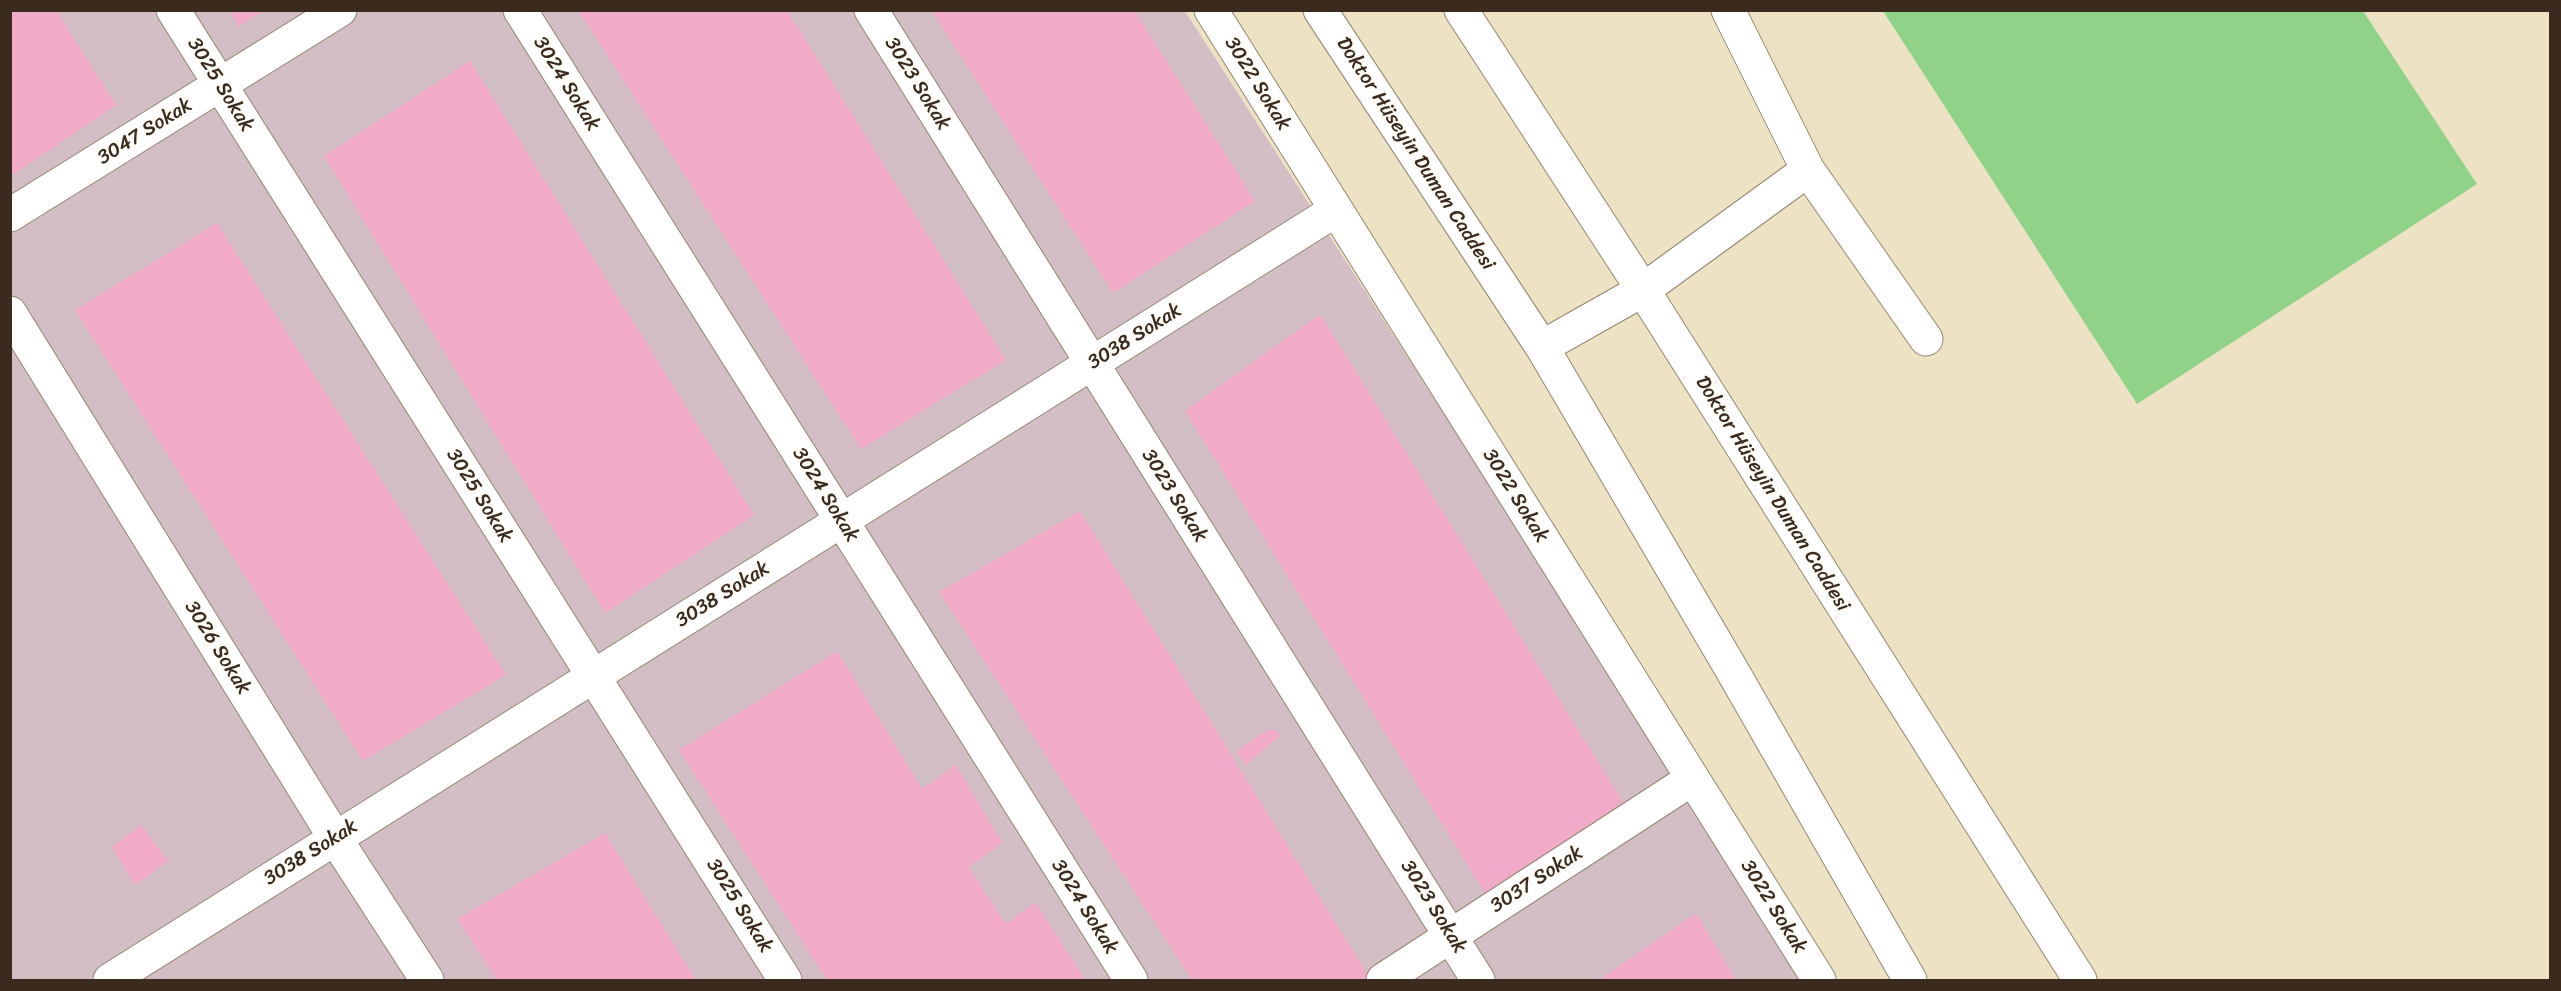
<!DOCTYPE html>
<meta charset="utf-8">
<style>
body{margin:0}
#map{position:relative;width:2561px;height:991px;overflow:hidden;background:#ede3c4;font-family:Sriracha,sans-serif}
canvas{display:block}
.frame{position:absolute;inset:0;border:12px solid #3b2a1e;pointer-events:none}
</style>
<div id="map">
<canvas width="2561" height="991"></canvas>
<div class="frame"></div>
</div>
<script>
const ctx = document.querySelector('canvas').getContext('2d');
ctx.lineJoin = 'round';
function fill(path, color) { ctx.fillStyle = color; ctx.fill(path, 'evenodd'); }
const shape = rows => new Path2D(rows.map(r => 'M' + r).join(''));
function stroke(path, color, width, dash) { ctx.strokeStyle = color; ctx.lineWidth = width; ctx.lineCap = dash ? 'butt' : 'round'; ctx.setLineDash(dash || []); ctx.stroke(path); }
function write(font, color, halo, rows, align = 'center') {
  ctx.font = font + ' Sriracha,sans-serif'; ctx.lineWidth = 5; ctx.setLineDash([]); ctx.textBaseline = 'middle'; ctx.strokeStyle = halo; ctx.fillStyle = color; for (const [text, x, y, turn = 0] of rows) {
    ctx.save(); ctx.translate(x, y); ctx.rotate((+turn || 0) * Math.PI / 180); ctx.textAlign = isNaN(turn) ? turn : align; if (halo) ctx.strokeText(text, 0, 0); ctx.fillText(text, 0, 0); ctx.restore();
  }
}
fill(shape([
 [10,11,1185,11,1808,980,11,980]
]), '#d2bec4');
fill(shape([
 [1883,11,2363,11,2477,184,2137,404]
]), '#91d289');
fill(shape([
 [10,10,56,10,116,105,10,177],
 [229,10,265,10,239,26],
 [578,10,787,10,1006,360,861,449],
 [931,10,1134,10,1255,201,1113,293],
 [470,61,754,515,605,613,324,156],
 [217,223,506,675,363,761,75,310],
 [1320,314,1623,802,1486,895,1185,411],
 [1080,511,1371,980,1192,980,939,592],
 [837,651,922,789,956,765,1002,843,969,867,1006,924,1035,902,1086,980,827,980,679,750],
 [1275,729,1280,736,1246,765,1236,752,1262,733],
 [141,825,168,861,135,885,112,847],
 [605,833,696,980,497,980,457,919],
 [1696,913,1736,980,1599,980]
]), '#f1aac7');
const minor = shape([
 [173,10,785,980],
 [520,10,1131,980],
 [871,10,1478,980],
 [1211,10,1819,980],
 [1728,10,1808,170,1926,339],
 [10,215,340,10],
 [10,313,335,838,427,980],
 [1542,347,1643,290,1808,170],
 [110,980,1336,210],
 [1383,980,1692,779]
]);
const major = shape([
 [1320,10,1542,347,1729,665,1910,980],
 [1461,10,1643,290,2080,980]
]);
stroke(minor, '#948671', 35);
stroke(major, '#948671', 35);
stroke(minor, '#fff', 33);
stroke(major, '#fff', 33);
write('20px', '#3b2a1e', '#fdfcf7', [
 ["3024 Sokak",566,84,58],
 ["3023 Sokak",917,84,58],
 ["3022 Sokak",1257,84,58],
 ["3025 Sokak",220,85,58],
 ["3047 Sokak",145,132,-32],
 ["Doktor Hüseyin Duman Caddesi",1415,154,57],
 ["3038 Sokak",1135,337,-32],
 ["Doktor Hüseyin Duman Caddesi",1772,494,58],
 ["3024 Sokak",825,495,58],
 ["3025 Sokak",479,496,58],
 ["3023 Sokak",1174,496,58],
 ["3022 Sokak",1515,496,58],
 ["3038 Sokak",723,595,-32],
 ["3026 Sokak",217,648,58],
 ["3038 Sokak",311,853,-32],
 ["3037 Sokak",1537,880,-33],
 ["3025 Sokak",739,906,58],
 ["3024 Sokak",1084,907,58],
 ["3023 Sokak",1433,907,58],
 ["3022 Sokak",1773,907,58]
]);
</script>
